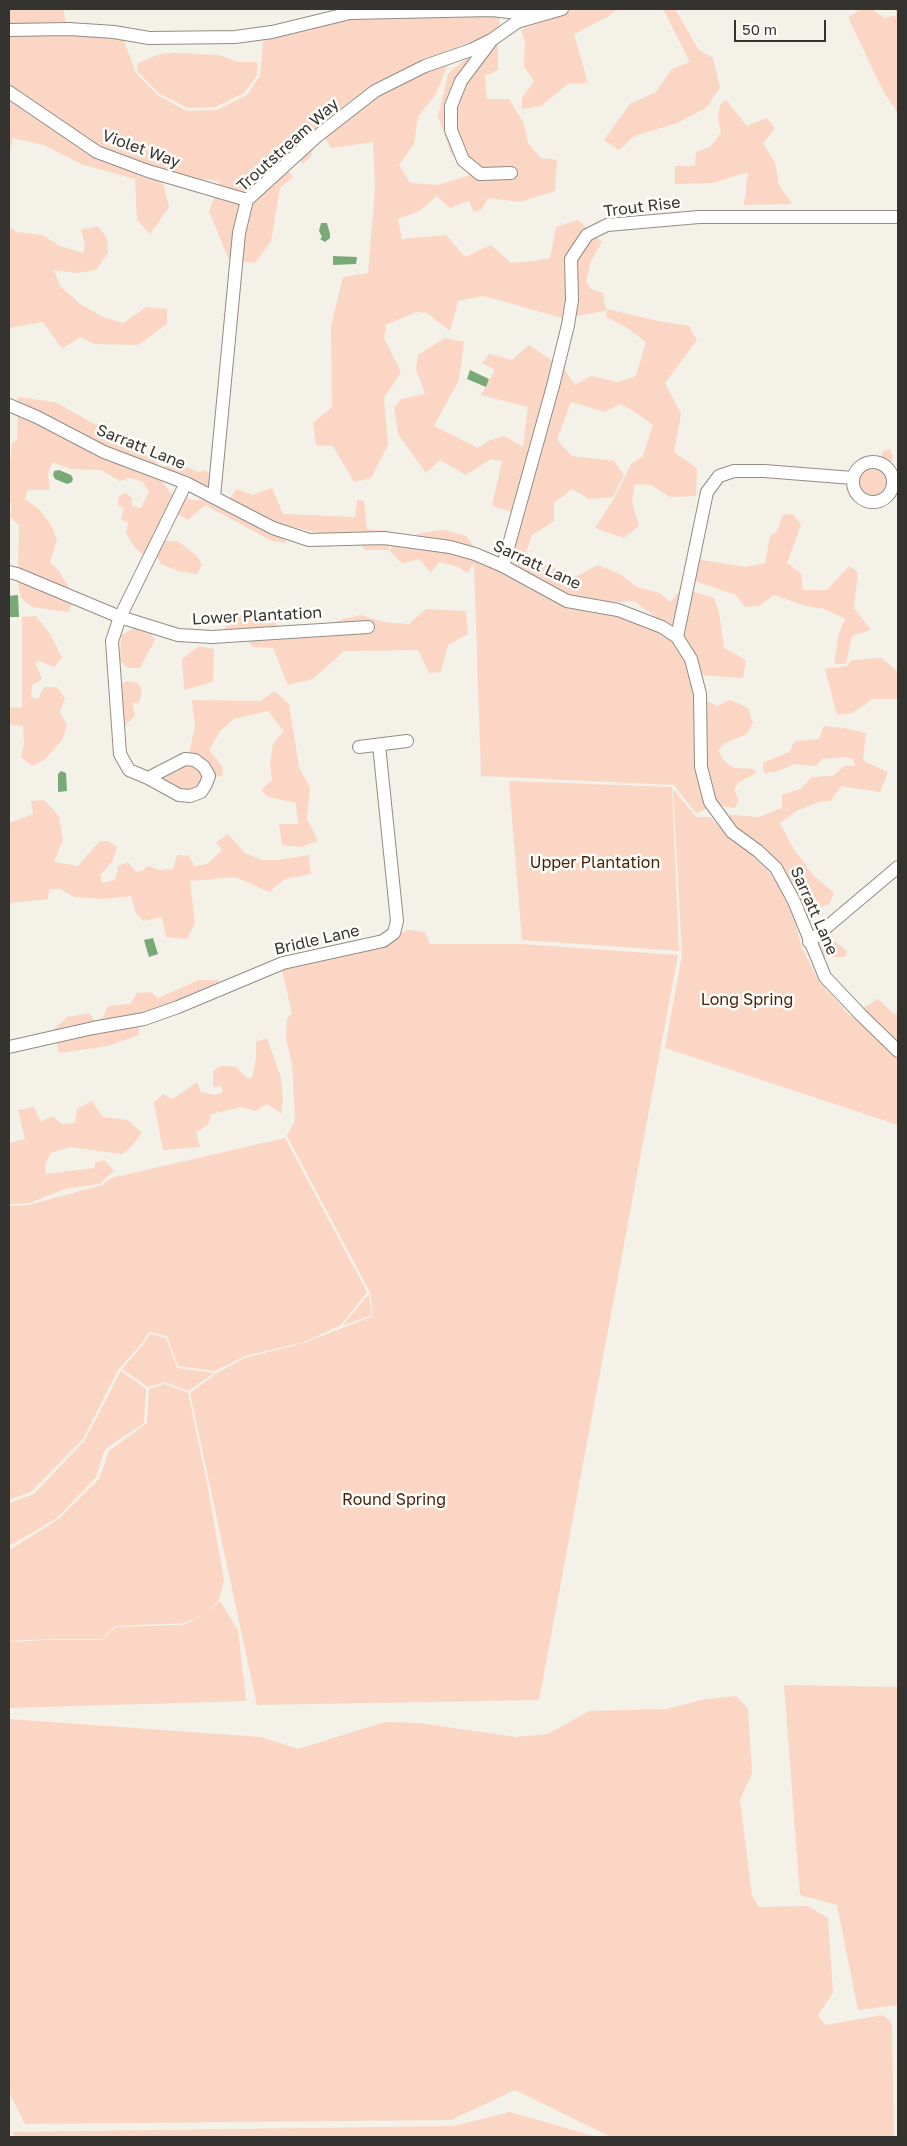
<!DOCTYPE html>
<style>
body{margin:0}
#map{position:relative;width:907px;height:2146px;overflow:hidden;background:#f3f1e8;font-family:"Golos Text",sans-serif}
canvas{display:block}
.frame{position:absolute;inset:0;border:10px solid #343330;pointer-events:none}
.scale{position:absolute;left:734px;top:20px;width:92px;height:22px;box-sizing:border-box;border:2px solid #343330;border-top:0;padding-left:6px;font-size:15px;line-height:18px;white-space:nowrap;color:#343330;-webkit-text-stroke:4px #fffefa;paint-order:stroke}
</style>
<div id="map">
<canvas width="907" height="2146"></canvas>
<div class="frame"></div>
<div class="scale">50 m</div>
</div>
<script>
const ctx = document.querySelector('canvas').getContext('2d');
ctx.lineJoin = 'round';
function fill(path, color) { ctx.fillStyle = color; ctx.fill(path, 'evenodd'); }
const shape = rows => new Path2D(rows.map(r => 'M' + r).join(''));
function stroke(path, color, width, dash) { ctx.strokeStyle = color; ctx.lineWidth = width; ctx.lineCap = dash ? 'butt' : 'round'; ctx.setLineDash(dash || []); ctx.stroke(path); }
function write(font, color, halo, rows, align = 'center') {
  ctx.font = font + ' "Golos Text",sans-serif'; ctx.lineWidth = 5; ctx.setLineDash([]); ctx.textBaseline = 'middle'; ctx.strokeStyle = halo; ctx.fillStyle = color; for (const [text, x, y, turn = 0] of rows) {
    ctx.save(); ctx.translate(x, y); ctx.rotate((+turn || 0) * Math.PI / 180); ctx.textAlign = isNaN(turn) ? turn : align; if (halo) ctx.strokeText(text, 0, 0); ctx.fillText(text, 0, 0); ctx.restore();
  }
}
fill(shape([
 [9,9,63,9,67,26,9,28],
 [572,9,618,9,607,17,574,34,588,83,568,84,541,106,522,109,522,98,534,81,524,66,525,41,521,30,564,14],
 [663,9,675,9,698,49,713,58,720,88,706,108,677,123,634,136,619,150,604,140,630,104,656,92,672,69,690,62],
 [862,9,872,9,884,18,896,15,896,9,898,9,898,113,883,91,848,17],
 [491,15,499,17,500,25,491,34,423,60,371,85,321,123,309,135,312,155,303,164,293,150,280,161,293,177,280,188,271,241,255,263,229,260,209,211,220,182,208,179,163,183,169,207,150,234,137,220,135,179,81,164,44,145,13,138,9,156,9,34,122,36,136,73,159,96,187,111,217,110,247,95,260,76,263,40,351,18],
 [498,42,498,70,485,76,487,99,509,99,524,124,528,143,541,158,557,160,555,191,520,202,488,198,482,209,474,212,469,201,450,208,437,196,419,211,398,219,402,239,446,235,465,257,491,245,511,263,534,261,550,258,556,227,578,220,602,242,591,261,586,281,591,289,603,293,606,311,562,318,484,296,458,301,450,331,427,313,416,312,386,325,384,338,401,372,384,398,388,445,371,478,354,482,333,446,316,445,313,423,332,407,331,326,343,277,368,273,375,188,373,142,331,148,324,136,377,94,449,62,436,94,418,117,414,144,399,165,410,183,438,185,470,175,451,153,438,116,448,74,471,54],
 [175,53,219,55,238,62,257,62,257,75,244,93,216,107,188,108,160,94,137,71,138,63,160,54],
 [726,100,747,126,767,118,775,129,763,143,775,163,779,185,792,204,744,205,748,172,712,183,675,184,675,166,695,166,696,152,710,147,721,133,718,118,720,105],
 [98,226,107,238,108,253,96,270,77,273,54,270,60,286,80,304,103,317,123,323,146,307,167,309,167,324,138,345,94,344,80,337,62,349,43,322,9,328,9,227,17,232,42,235,60,246,83,253,85,244,81,230],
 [607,309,658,321,689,326,697,340,665,383,681,414,674,452,697,468,696,496,670,497,651,485,635,484,632,502,639,526,624,538,595,528,615,497,631,464,643,456,653,425,632,410,620,404,605,412,571,402,557,440,572,456,614,461,624,475,613,497,589,499,572,489,554,503,554,521,532,535,526,553,573,578,598,565,620,574,637,587,660,593,670,602,682,588,714,598,719,612,724,648,746,660,743,678,698,675,671,628,634,601,599,603,569,596,511,567,521,515,492,506,502,461,491,459,466,475,440,460,426,473,398,434,394,408,401,399,425,394,416,369,418,355,445,338,464,342,459,380,434,426,478,448,488,441,504,436,523,447,528,407,481,395,495,370,482,363,489,354,512,360,529,345,564,369,575,385,591,376,618,382,636,376,646,342,627,328,606,317],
 [18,397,55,402,100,427,120,445,157,459,158,477,174,497,144,555,135,548,126,533,128,523,121,519,124,509,119,506,118,501,119,496,126,493,132,498,132,506,141,508,149,492,143,482,130,478,120,481,101,470,71,469,52,462,48,474,50,490,28,490,25,499,40,510,51,525,57,540,50,562,58,570,67,584,74,601,68,612,32,607,21,598,18,583,26,573,18,569,19,525,10,517,12,503,9,502,9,472,12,443,17,440],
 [890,449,893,456,891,467,894,475,898,478,898,489,895,495,884,494,875,499,867,497,860,491,858,473,865,466,877,465,883,451],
 [176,462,198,472,205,470,212,477,209,485,201,489,161,470,168,463],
 [272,488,283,514,355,517,357,500,364,501,367,529,388,531,389,550,364,550,357,535,321,534,282,524,286,543,272,541,205,505,188,520,175,513,183,495,192,500,229,499,237,489,253,495],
 [793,514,801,525,787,563,801,573,803,590,827,590,849,566,858,572,854,608,871,630,852,636,846,664,834,664,838,637,845,619,825,609,806,606,774,595,759,606,745,607,736,595,686,578,690,558,745,567,765,563,770,536,777,531,783,515],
 [444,530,466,536,478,552,483,563,567,605,617,615,658,630,672,641,686,663,696,695,717,706,730,700,748,708,753,723,747,734,725,743,718,751,724,761,734,768,755,769,756,773,738,783,734,790,739,800,735,808,720,806,707,799,696,767,706,809,696,813,674,785,481,776,474,563,468,573,456,566,439,562,431,573,419,559,402,564,390,551,393,542,422,533],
 [160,540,179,542,197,556,202,565,197,574,178,571,161,564,154,552],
 [426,609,466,611,468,634,448,645,441,672,429,673,418,650,344,651,313,679,288,685,273,648,253,647,239,632,224,632,229,615,270,614,279,629,329,625,340,620,361,615,383,622,409,624],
 [36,616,50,634,62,658,54,667,37,660,36,665,42,679,32,685,31,698,38,699,44,687,57,687,65,698,60,712,67,726,62,740,57,746,44,760,32,766,21,757,24,744,23,726,9,725,9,707,22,708,22,617],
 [134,628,150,632,155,640,140,668,127,668,120,660,121,635],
 [199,646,214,649,213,682,184,690,182,659],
 [882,658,898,672,898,699,873,699,852,713,837,715,825,669,847,666,852,660],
 [127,681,138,683,142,691,139,703,132,703,135,715,123,728,117,687],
 [274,691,289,704,299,767,310,788,307,819,318,841,301,847,282,845,279,824,298,824,296,803,268,797,261,790,272,780,270,764,273,744,284,731,268,711,234,719,220,731,209,750,222,766,223,776,211,777,189,754,195,726,192,700,261,701],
 [824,726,844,728,866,733,863,761,888,772,880,792,841,786,831,801,822,801,798,810,780,823,793,848,813,875,834,893,829,905,810,909,805,924,811,935,825,934,847,951,845,957,827,957,808,952,798,919,785,893,771,872,752,853,728,835,730,815,759,817,782,808,782,795,800,789,812,777,833,776,844,766,855,766,853,759,844,757,822,759,816,766,795,764,775,772,764,773,763,763,789,752,795,741,819,739],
 [186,764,197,766,202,775,202,780,195,789,185,791,168,783,165,780,165,776],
 [509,781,672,787,679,951,522,940],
 [673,789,696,817,710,817,729,838,752,854,769,872,783,893,794,919,802,948,818,980,850,1016,878,999,894,1014,898,1013,898,1125,665,1048,682,955],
 [44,800,59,816,63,840,54,862,78,866,100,841,108,841,117,847,112,862,100,875,102,883,115,880,118,866,128,862,136,872,142,871,148,866,159,870,173,869,177,855,189,856,194,866,207,864,222,850,216,842,228,834,245,853,262,860,279,860,309,855,311,874,285,879,269,892,235,877,190,881,195,923,187,939,166,937,162,917,143,921,136,913,131,896,103,899,74,897,60,889,49,889,48,899,9,903,9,823,33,814,31,801],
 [407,930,425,932,430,944,520,944,678,955,539,1700,257,1705,190,1393,217,1373,245,1358,304,1343,373,1316,370,1292,287,1136,295,1120,292,1064,286,1039,287,1019,292,1013,282,970,336,947,355,954,371,950],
 [199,980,219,980,210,997,138,1016,139,1035,107,1046,59,1053,54,1029,67,1017,89,1013,95,1021,103,1018,108,1006,130,1004,137,993,151,992,158,998],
 [267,1038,281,1078,283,1100,281,1113,267,1104,256,1111,242,1107,211,1114,208,1125,196,1132,200,1147,163,1150,154,1103,163,1094,173,1099,197,1082,201,1092,215,1095,223,1092,221,1086,213,1087,213,1071,221,1066,236,1067,247,1078,252,1078,256,1058,256,1042],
 [92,1101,103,1117,128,1120,142,1133,130,1148,122,1154,70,1147,51,1153,45,1164,46,1174,94,1168,95,1163,104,1160,114,1171,99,1184,65,1189,29,1203,9,1204,9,1143,25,1139,18,1110,34,1107,41,1122,52,1116,62,1124,75,1123,77,1109],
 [285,1138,367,1292,341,1325,304,1342,245,1356,215,1371,178,1366,167,1336,149,1332,141,1344,118,1370,83,1439,31,1492,9,1500,9,1206,29,1205,102,1185,111,1178],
 [369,1294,372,1315,343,1325],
 [150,1334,166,1338,177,1368,214,1373,188,1391,165,1382,148,1387,122,1369,142,1346],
 [121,1371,146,1389,144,1423,105,1449,96,1477,57,1518,9,1546,9,1503,34,1494,85,1440],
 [165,1384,188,1393,207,1483,224,1580,219,1600,204,1615,183,1623,115,1626,102,1639,50,1639,9,1641,9,1550,59,1519,99,1479,109,1451,147,1423,149,1389],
 [220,1601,238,1630,246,1701,9,1708,9,1642,49,1640,102,1640,116,1627,183,1625,204,1615],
 [784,1685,898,1687,898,2005,858,2010,837,1905,800,1895],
 [736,1696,748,1709,752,1773,740,1800,752,1896,759,1907,808,1906,828,1918,833,1993,818,2015,825,2025,883,2015,892,2023,894,2137,611,2137,515,2090,451,2120,25,2124,9,2092,9,1719,261,1737,298,1749,385,1722,418,1723,516,1737,548,1734,589,1711,667,1709,701,1700],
 [510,2112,597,2137,14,2137,12,2132,454,2126]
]), '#fbd6c4');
fill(shape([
 [321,223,327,223,330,234,330,238,325,242,320,239,322,237,319,231],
 [333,256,357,257,356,264,333,265],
 [470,370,489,379,486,387,467,379],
 [59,470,71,475,73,479,72,482,67,484,55,479,53,475,54,471],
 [18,595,19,617,9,617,9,596],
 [61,771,66,773,67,791,58,792,58,774],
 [153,938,158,954,149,957,144,940]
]), '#78a977');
const minor = shape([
 [9,30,69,29,114,32,149,38,235,37,272,32,350,13,492,10,535,15],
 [491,41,461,81,451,106,451,130,463,160,480,174,511,173],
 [9,92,97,152,148,171,247,200],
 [9,405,37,417,104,452,186,483,273,528,309,540,384,538,450,547,475,554,503,566,567,601,618,610,662,627,677,637,691,659,700,694,701,767,710,802,732,832,758,851,776,868,794,901,825,977,861,1015,898,1051],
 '853 482a20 20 0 1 1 40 0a20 20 0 1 1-40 0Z',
 [214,497,239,233,247,200,316,137,375,91,425,66,471,50,493,39,517,22,562,9],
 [503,566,553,386,568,325,572,300,571,259,587,235,607,225,699,217,898,217],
 [9,572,17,574,120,617,178,635,212,637,368,627],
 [677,637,707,492,719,476,734,471,764,471,853,478],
 [359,747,407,741],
 [148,778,179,795,190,796,201,792,206,784,209,776,204,767,195,760,185,759,148,778,129,770,120,754,112,641,120,617,186,483],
 [809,942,898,867],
 [9,1047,93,1028,144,1019,178,1007,283,963,383,941,394,933,397,921,379,745]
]);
stroke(minor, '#908d85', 14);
stroke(minor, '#fff', 12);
write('16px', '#343330', '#fffefa', [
 ["Troutstream Way",288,145,-42],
 ["Violet Way",141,149,20],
 ["Trout Rise",642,207,-7],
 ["Sarratt Lane",141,447,22],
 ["Sarratt Lane",537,565,25],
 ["Lower Plantation",257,616,-3],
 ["Sarratt Lane",814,911,66],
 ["Bridle Lane",317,940,-13]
]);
write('16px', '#461d05', '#fffefa', [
 ["Upper Plantation",595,863],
 ["Long Spring",747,1000],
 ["Round Spring",394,1500]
]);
</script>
